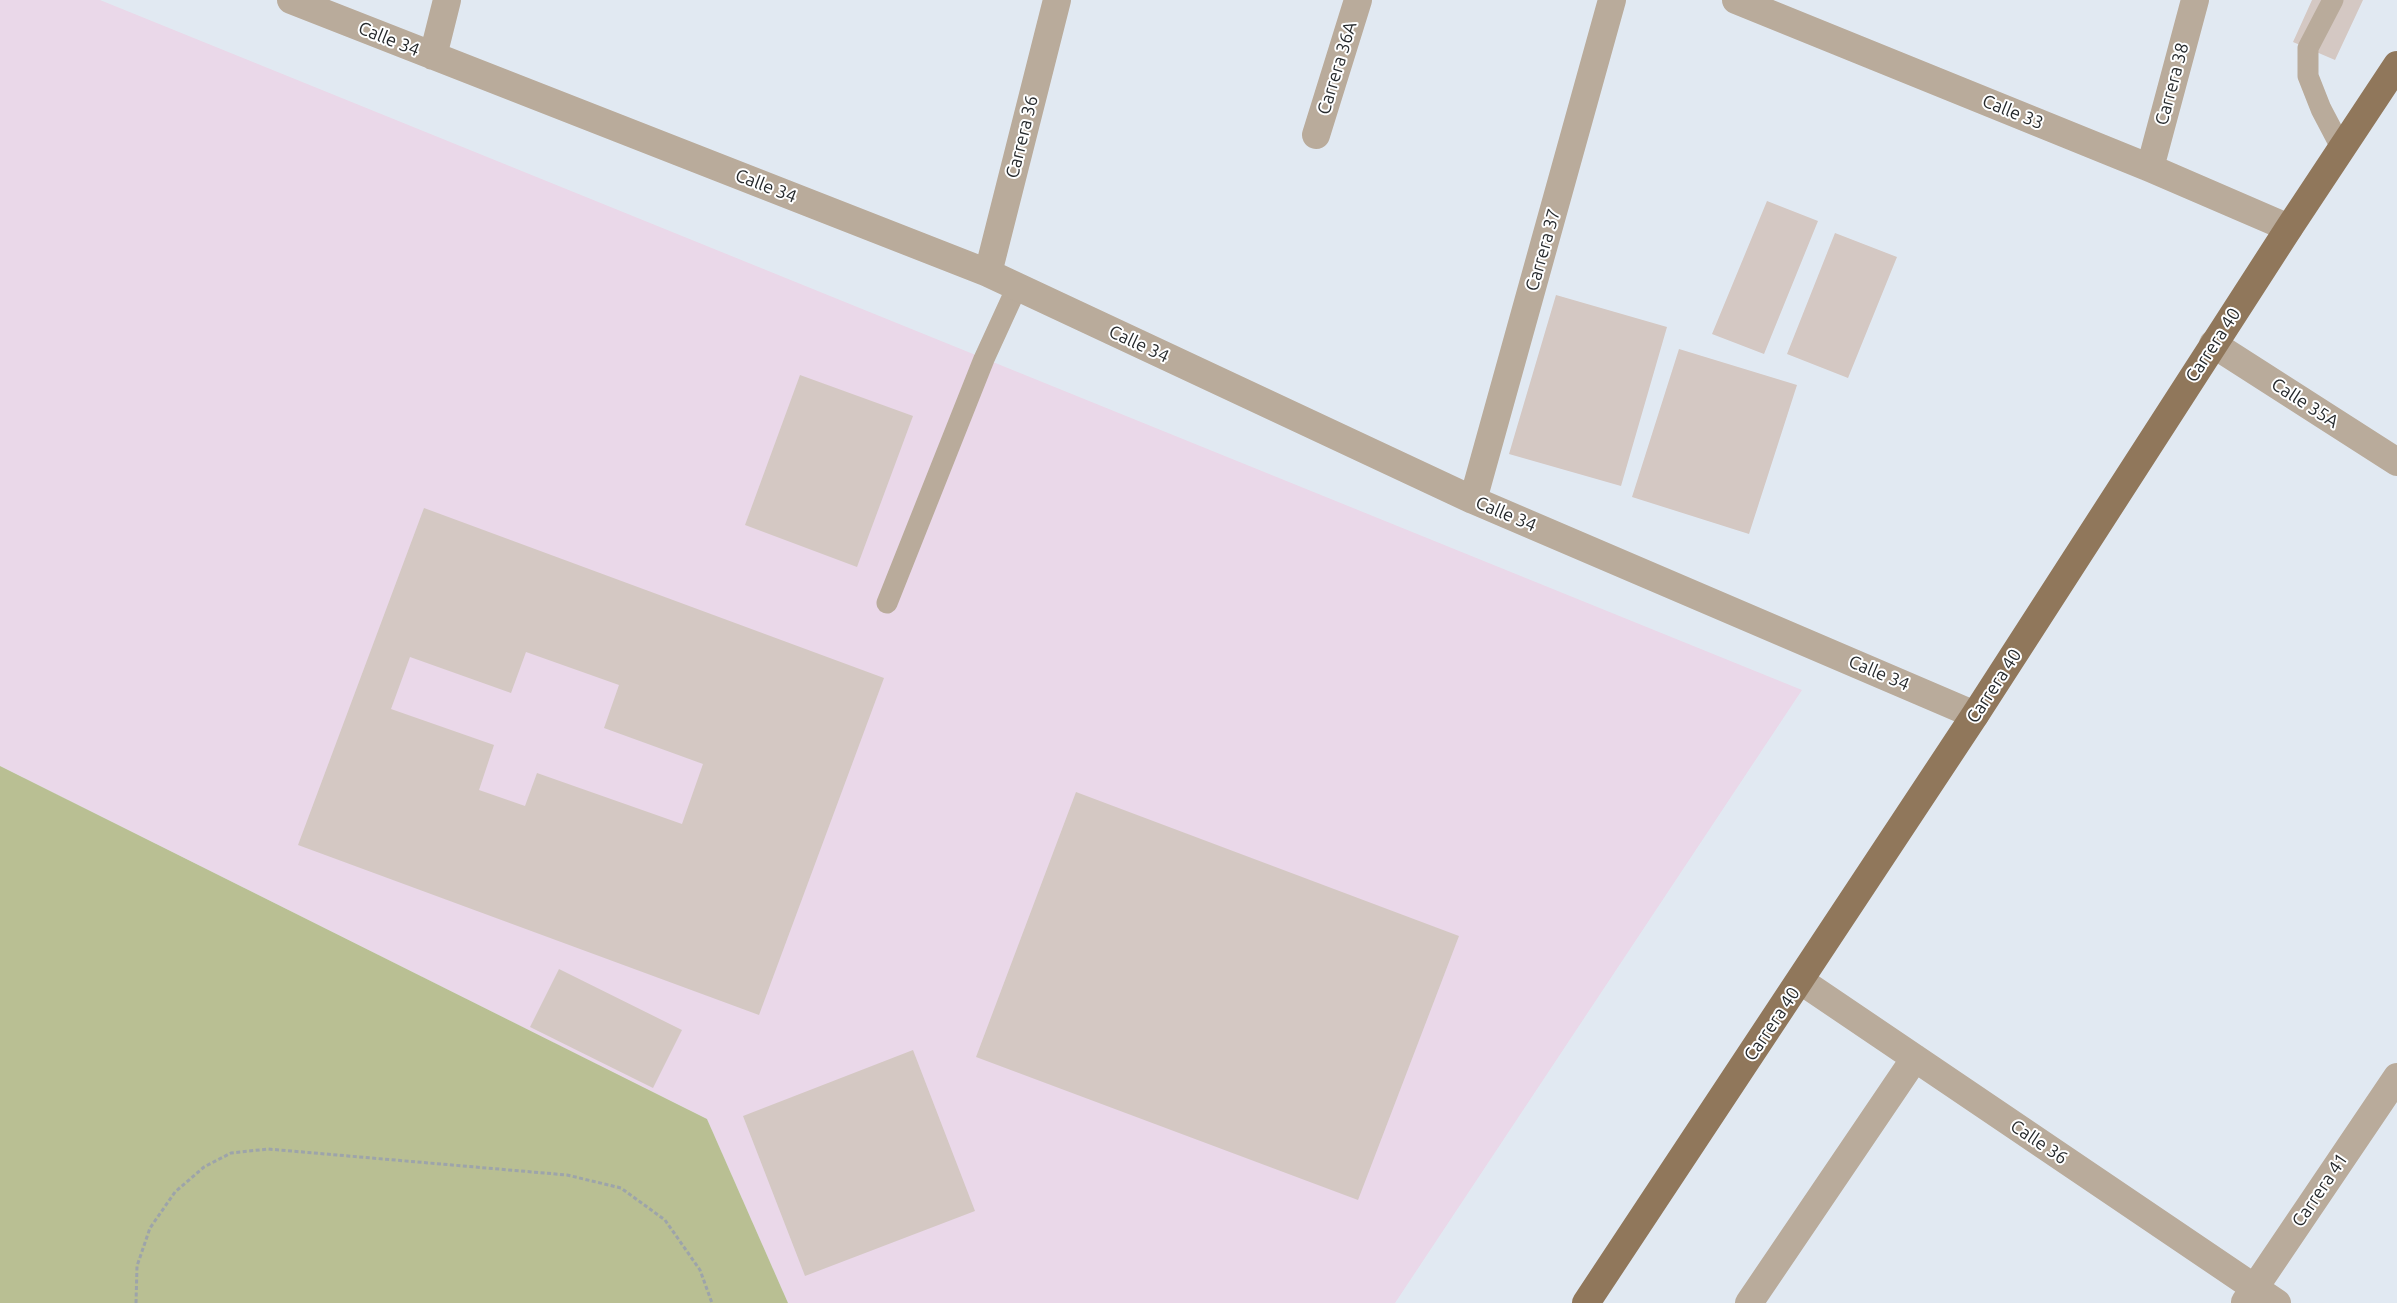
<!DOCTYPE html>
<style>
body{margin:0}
canvas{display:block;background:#e1e9f2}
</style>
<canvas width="2397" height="1303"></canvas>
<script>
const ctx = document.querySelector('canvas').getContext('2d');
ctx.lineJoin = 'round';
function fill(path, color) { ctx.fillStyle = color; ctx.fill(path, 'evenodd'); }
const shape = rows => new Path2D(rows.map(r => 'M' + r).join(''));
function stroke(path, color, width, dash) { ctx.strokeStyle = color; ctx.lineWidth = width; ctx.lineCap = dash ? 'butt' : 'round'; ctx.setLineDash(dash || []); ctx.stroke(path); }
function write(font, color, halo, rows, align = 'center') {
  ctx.font = font + ' Ubuntu,sans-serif'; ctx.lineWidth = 4; ctx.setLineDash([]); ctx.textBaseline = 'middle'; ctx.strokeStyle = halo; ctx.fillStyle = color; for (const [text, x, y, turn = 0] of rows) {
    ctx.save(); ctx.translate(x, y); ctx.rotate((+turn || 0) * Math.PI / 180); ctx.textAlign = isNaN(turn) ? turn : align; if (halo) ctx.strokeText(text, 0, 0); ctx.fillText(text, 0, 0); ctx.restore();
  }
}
fill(shape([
 [0,0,100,0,1802,690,1395,1303,788,1303,707,1119,0,766]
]), '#ead8e9');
fill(shape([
 [0,766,707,1119,788,1303,0,1303]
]), '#b9bf93');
fill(shape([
 [2312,0,2363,0,2335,60,2293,42],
 [1767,201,1818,221,1764,354,1712,334],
 [1835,233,1897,257,1848,378,1787,354],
 [1556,295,1667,327,1621,486,1509,454],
 [1679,349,1797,385,1749,534,1632,497],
 [800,375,913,416,857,567,745,525],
 [424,508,884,678,759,1015,298,845],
 [526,652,619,685,604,728,703,764,682,824,537,773,525,806,479,790,494,745,391,709,410,657,511,693],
 [1076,792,1459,936,1358,1200,976,1057],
 [559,969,682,1030,653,1088,530,1027],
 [913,1050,975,1211,805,1276,743,1116]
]), '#d4c8c3');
stroke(shape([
 [136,1303,137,1266,150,1228,175,1192,204,1167,231,1153,268,1149,567,1175,621,1188,665,1220,700,1270,712,1303]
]), '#9da4aa', 3, [4, 2.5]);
stroke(shape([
 [2333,0,2308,48,2308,76,2321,109,2342,149],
 [887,603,984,359,1017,287]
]), '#b9ab9b', 21);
stroke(shape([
 [291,0,988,273,1473,500,1975,715],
 [1736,0,2150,168,2289,228],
 [433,56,447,0],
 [1316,135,1358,0],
 [2150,168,2195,0],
 [988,273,1057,0],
 [2213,344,2397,462],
 [1473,500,1612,0],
 [1801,981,2277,1303],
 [2245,1302,2397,1077],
 [1749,1303,1915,1058]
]), '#b9ab9b', 28);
stroke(shape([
 [1586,1303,1975,715,2289,228,2397,65]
]), '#90775b', 28);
write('18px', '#25292c', '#fff', [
 ["Calle 34",389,39,22],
 ["Carrera 36A",1337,68,-73],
 ["Carrera 38",2172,84,-75],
 ["Calle 33",2013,112,22],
 ["Carrera 36",1022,137,-76],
 ["Calle 34",766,186,21],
 ["Carrera 37",1543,250,-74],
 ["Calle 34",1139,344,25],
 ["Carrera 40",2213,345,-57],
 ["Calle 35A",2305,403,33],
 ["Calle 34",1506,514,23],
 ["Calle 34",1879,673,23],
 ["Carrera 40",1994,686,-57],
 ["Carrera 40",1772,1024,-56],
 ["Calle 36",2039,1142,34],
 ["Carrera 41",2320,1190,-56]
]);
</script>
